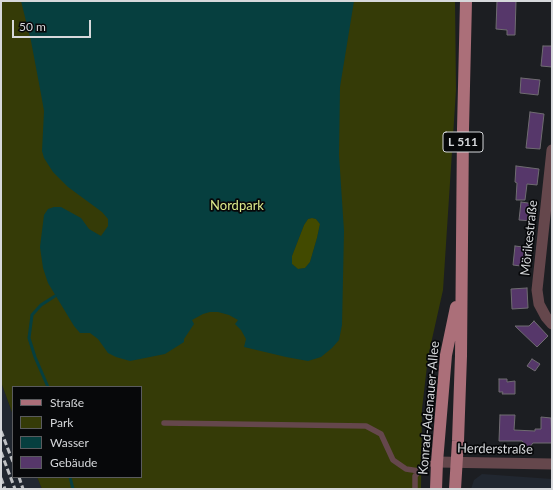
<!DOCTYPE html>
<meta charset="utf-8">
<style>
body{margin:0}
#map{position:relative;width:553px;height:490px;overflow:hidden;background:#1c1e22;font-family:Lato,sans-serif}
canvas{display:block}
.frame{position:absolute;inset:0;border:2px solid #d6d8db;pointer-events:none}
.legend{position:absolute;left:12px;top:386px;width:130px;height:92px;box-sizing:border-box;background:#07080a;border:1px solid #5a5b5e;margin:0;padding:5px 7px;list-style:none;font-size:12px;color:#d6d8db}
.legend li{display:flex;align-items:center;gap:8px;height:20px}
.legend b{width:20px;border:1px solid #5a5b5e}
.scale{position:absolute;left:12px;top:20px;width:79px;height:18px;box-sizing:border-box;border:2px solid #d6d8db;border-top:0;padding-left:5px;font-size:12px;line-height:14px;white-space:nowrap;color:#d6d8db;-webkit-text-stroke:3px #07080a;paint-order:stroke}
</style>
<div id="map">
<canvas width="553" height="490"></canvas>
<div class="frame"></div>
<ul class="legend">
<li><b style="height:5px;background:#ab6f79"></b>Straße</li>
<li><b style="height:11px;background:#353b07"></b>Park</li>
<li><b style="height:11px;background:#063f3f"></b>Wasser</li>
<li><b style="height:11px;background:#56376a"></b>Gebäude</li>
</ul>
<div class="scale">50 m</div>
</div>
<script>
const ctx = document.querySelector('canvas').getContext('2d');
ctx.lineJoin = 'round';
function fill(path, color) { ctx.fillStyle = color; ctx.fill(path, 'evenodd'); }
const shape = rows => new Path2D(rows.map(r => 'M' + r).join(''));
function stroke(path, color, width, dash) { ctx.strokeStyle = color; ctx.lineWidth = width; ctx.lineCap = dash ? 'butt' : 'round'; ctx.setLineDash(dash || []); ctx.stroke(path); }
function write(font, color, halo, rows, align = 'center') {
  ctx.font = font + ' Lato,sans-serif'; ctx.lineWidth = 3.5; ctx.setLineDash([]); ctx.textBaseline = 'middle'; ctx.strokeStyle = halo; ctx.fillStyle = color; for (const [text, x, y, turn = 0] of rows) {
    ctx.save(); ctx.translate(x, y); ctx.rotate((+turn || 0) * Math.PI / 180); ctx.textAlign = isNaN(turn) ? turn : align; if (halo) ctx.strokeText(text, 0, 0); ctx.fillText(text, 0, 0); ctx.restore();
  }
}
fill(shape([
 [1,382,13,415,13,477,37,477,42,489,1,489],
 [482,474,552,479,552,489,471,489,474,480]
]), '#212730');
fill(shape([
 [1,1,455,1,456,90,443,290,428,357,422,409,421,489,42,489,37,477,141,477,141,387,13,387,13,415,1,382]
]), '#353b07');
fill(shape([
 [312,218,316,219,320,224,317,238,310,262,305,268,298,269,292,264,292,256,304,225,308,219]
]), '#424a00');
fill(shape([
 [21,1,354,1,340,87,339,155,344,231,342,325,339,340,332,348,321,357,308,361,286,357,244,347,246,339,241,330,235,324,238,320,229,315,218,312,210,312,203,314,192,320,194,324,184,339,184,342,165,354,130,361,116,357,108,353,98,339,90,333,80,333,74,326,48,283,43,268,40,247,44,215,48,209,54,207,61,207,81,218,89,229,101,236,108,226,108,219,102,212,68,187,53,172,44,158,42,151,44,111,41,94,31,41],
 [312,218,316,219,320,224,317,238,310,262,305,268,298,269,292,264,292,256,304,225,308,219]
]), '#063f3f');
stroke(shape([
 [48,387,35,357,29,338,32,315,41,305,55,296],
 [70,477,73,489]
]), '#063f3f', 3);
const building = shape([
 [497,1,516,1,515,35,507,35,507,30,496,29,497,1],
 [543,46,552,46,552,67,541,66,543,46],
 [521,78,540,80,538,95,520,93,521,78],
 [530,112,544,114,540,149,526,148,530,112],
 [516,166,539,169,537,185,527,184,525,200,516,200,517,183,515,182,516,166],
 [521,202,535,204,533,221,519,220,521,202],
 [515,246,531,248,529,267,513,265,515,246],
 [527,288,528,308,512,309,511,289,527,288],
 [534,321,548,336,537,347,515,326,529,326,534,321],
 [532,359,540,364,535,371,527,366,532,359],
 [499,379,507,379,507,382,515,381,515,394,502,394,503,392,499,392,499,379],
 [500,415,515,415,514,430,535,431,535,429,541,429,541,417,551,418,552,443,533,443,528,449,522,441,499,441,500,415]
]);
fill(building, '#56376a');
stroke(building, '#6f6c71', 1);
stroke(shape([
 [164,423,366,426,381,434,393,460,406,469,419,471],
 [415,489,415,476,419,471,426,465,437,462]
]), '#65474c', 5.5);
stroke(shape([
 [552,150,537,290,539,304,546,317,552,324],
 [437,462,552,464]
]), '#65474c', 11);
stroke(shape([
 [436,489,437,462,446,355,456,307],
 [455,489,458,441,461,356,463,129,466,1]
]), '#ab6f79', 12);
stroke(shape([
 [1,431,13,462],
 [1,452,15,489],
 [19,477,23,489],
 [1,478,5,489]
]), '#c0c2c5', 3, [6, 3]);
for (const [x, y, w] of [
 [463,142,40]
]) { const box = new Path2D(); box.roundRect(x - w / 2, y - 10, w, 20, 3); ctx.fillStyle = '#07080a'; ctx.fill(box); stroke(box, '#d6d8db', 1); }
write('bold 12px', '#d6d8db', null, [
 ["L 511",463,142]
]);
write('13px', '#dbea8b', '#07080a', [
 ["Nordpark",237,206]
]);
write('13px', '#d6d8db', '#07080a', [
 ["Mörikestraße",529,238,-84],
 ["Konrad-Adenauer-Allee",429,408,-85],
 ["Herderstraße",495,449,1]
]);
</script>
